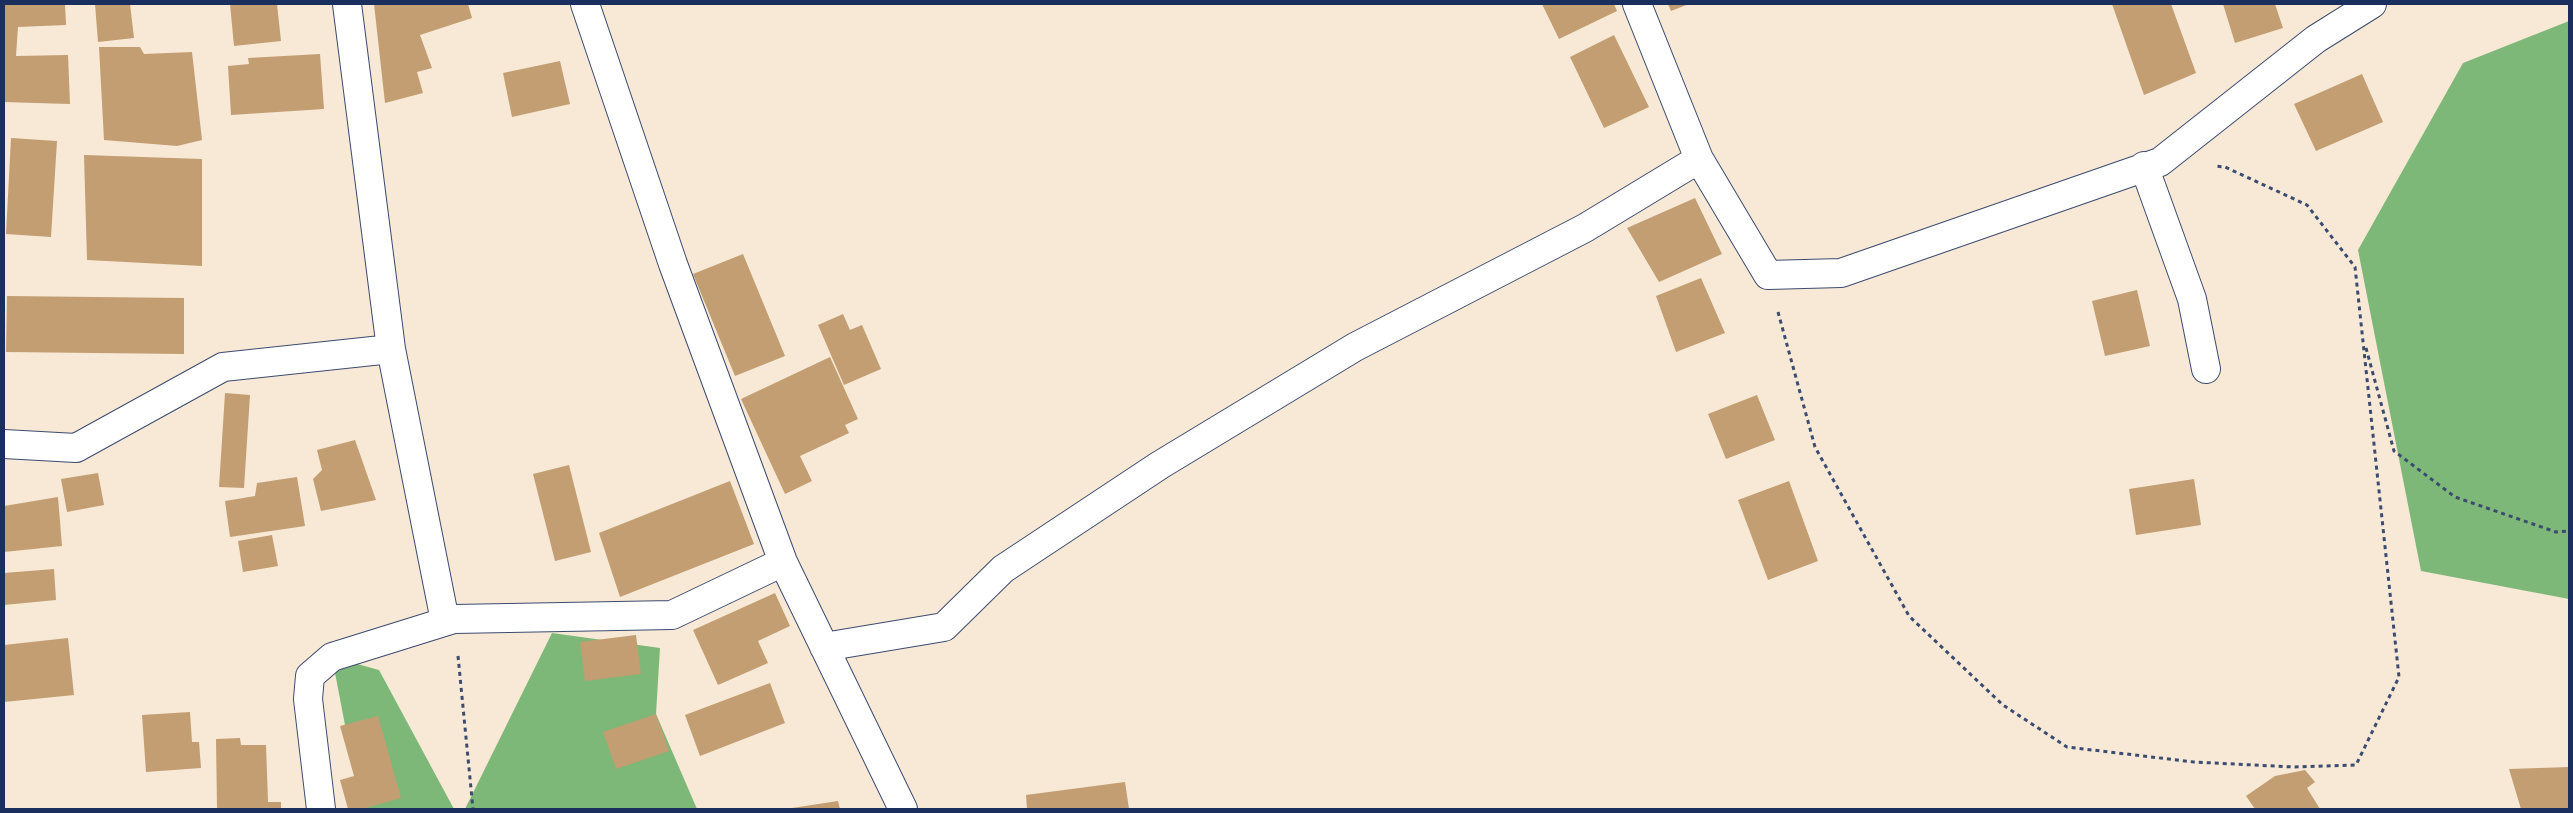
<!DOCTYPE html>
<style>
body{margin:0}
#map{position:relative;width:2573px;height:813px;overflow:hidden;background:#f7e9d6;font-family:Vollkorn,serif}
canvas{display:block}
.frame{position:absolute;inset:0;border:5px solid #1b2f5e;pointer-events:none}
</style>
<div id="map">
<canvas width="2573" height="813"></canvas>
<div class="frame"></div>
</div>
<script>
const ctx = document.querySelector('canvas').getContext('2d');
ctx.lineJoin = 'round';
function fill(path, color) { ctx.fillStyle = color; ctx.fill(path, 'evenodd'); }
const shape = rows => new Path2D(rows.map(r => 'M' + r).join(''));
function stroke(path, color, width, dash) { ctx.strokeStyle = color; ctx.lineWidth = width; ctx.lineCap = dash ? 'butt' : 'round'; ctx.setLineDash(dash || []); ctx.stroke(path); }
fill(shape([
 [2569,21,2569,599,2421,571,2358,250,2463,63],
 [552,633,660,648,656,714,697,809,465,809],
 [332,657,379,670,454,809,361,809]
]), '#7eb878');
fill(shape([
 [4,4,65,4,66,25,18,27,16,56,68,55,70,104,4,102],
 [95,4,130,4,134,38,98,42],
 [230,4,277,4,281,41,234,46],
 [374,4,468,4,472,18,420,35,432,68,417,72,423,93,385,103],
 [1542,4,1614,4,1617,11,1559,39],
 [1668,4,1689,4,1671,11],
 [2112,4,2171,4,2196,73,2144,95],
 [2223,4,2275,4,2283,28,2235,43],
 [1614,35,1649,107,1604,128,1570,57],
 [99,47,140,47,144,54,192,52,202,140,177,146,104,140],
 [320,54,324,109,231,115,228,66,249,64,248,58],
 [560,61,570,104,512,117,503,73],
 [2362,74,2383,122,2316,151,2294,104],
 [11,138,57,141,51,237,6,234],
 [84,155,202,159,202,266,87,260],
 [1695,198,1722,254,1659,282,1627,228],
 [743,254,785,356,735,376,693,274],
 [1701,278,1725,333,1676,352,1656,296],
 [2137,290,2150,346,2105,356,2092,301],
 [7,296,184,298,184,354,6,352],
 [843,314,850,330,862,325,881,369,844,385,818,325],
 [830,357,858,419,845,425,849,433,800,456,812,481,785,494,741,399],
 [225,393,250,395,244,488,219,487],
 [1757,395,1775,440,1726,459,1708,414],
 [355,440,376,500,321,511,313,479,322,470,317,450],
 [569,465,591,552,555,561,533,474],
 [98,473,104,505,67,512,61,479],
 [297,477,305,526,230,537,225,501,255,496,257,483],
 [2194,479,2201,525,2136,535,2129,489],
 [730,481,754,544,620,597,599,533],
 [1789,481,1818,561,1768,580,1738,500],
 [58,497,62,546,4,552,4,506],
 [272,535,278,566,243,572,238,541],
 [54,569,56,600,4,605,4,573],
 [775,593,790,626,758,641,768,663,718,685,693,630],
 [636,635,641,674,585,681,580,642],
 [68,638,74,695,4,702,4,645],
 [770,683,785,723,700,756,685,715],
 [190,712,192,742,199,742,201,768,146,772,142,715],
 [656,714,669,751,616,769,603,732],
 [378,716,401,798,362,809,348,809,340,780,354,776,340,726],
 [240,738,241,745,266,745,268,802,281,802,281,809,217,809,216,739],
 [2569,767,2569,809,2521,809,2509,769],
 [2305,770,2315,782,2307,788,2320,809,2255,809,2246,796,2275,776],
 [1125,782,1129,809,1027,809,1026,795],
 [838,801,840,809,792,809,792,808]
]), '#c29e72');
const minor = shape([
 [347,4,391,349,445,621],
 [585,4,673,264,783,562,903,809],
 [1637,4,1699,159,1768,275,1841,273,2160,162,2316,39,2372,4],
 [2144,166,2192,299,2206,369],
 [4,444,76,448,223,367,391,349],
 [824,647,944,627,1003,569,1160,465,1355,347,1585,228,1699,159],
 [321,809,308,699,310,676,332,657,454,619,672,615,783,562]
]);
stroke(minor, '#3c4b70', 30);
stroke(shape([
 [1778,312,1815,447,1909,616,2003,705,2067,747,2194,762,2294,767,2356,765,2399,677,2355,267,2307,205,2225,167,2215,166],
 [2366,348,2394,451,2455,497,2556,532,2569,531],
 [458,656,473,809]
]), '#3c4b70', 3, [4, 4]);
stroke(minor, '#fff', 28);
</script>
